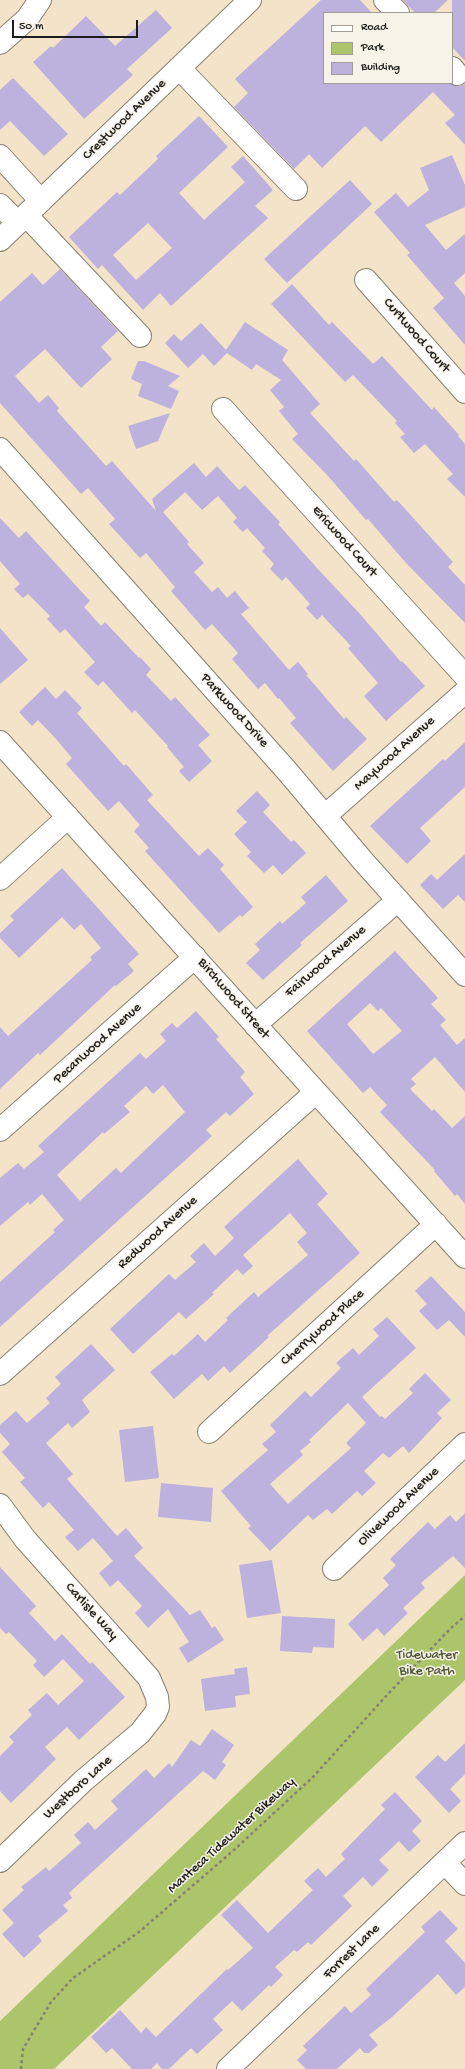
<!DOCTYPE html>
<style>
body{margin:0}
#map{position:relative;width:465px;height:2069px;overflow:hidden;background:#f2e3c9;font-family:"Gochi Hand",sans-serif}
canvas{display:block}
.legend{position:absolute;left:323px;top:12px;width:130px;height:72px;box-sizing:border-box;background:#f7f3e8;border:1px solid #9f9d96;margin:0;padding:5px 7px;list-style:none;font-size:12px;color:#1c1c1c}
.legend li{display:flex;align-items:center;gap:8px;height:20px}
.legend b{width:20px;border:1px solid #9f9d96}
.scale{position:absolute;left:12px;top:20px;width:126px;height:18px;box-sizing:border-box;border:2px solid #1c1c1c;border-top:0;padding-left:5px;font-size:12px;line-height:14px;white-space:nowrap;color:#1c1c1c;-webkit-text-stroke:3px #f7f3e8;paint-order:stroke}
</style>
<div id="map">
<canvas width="465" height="2069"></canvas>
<ul class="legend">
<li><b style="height:5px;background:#fff"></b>Road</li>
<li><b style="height:11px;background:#acc56b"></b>Park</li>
<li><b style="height:11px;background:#bdb1dd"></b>Building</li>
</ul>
<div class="scale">50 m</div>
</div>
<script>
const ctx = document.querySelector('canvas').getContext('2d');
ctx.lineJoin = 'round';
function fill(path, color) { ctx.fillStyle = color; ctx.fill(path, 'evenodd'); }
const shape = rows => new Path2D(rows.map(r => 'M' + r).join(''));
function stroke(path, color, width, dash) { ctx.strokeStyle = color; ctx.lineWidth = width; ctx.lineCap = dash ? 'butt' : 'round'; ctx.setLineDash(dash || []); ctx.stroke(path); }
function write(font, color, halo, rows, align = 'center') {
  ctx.font = font + ' "Gochi Hand",sans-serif'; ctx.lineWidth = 3; ctx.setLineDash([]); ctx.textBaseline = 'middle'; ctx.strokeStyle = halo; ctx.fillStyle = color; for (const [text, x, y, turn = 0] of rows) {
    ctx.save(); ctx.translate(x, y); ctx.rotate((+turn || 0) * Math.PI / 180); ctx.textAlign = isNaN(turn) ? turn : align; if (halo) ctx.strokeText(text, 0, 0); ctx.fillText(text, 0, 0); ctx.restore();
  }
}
fill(shape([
 [465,1575,465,1680,54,2069,0,2069,0,2021]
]), '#acc56b');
fill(shape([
 [321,0,360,0,372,13,324,13,324,83,449,83,459,86,465,84,465,145,445,123,455,115,433,92,381,142,365,126,322,168,309,154,294,169,234,107,248,93,235,79],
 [403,0,448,0,434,13,415,13],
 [452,0,465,0,465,61,452,47],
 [156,10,172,28,127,69,133,75,84,119,33,62,51,46,53,48,86,16,115,46],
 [13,78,68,134,44,156,10,121,0,130,0,90],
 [199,116,228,147,179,193,204,220,245,182,231,167,243,156,273,190,255,206,268,218,171,306,160,293,143,310,102,265,98,269,69,237,117,192,120,195,158,159,156,156],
 [148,223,172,248,136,280,113,255],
 [452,155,465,185,465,207,425,225,446,250,465,234,465,273,454,283,465,296,465,345,433,308,444,298,407,255,410,253,374,212,396,193,408,207,429,190,420,168],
 [350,180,372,204,287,283,264,259],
 [60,269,118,331,101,347,112,359,81,388,45,349,15,376,39,403,48,395,59,408,57,411,106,466,112,461,156,511,152,499,194,463,206,477,217,466,239,490,245,485,280,522,278,524,316,567,360,614,401,662,402,661,425,686,386,721,364,696,378,683,348,648,351,646,322,615,317,620,306,608,310,604,286,577,282,581,270,569,274,564,262,551,265,548,247,528,243,532,233,522,237,518,218,496,202,510,185,492,163,512,189,542,187,544,204,563,194,572,212,592,218,587,227,598,235,591,249,608,241,614,289,670,298,662,308,674,306,675,344,719,346,717,367,739,333,771,290,723,296,718,279,698,278,699,265,683,258,689,232,659,238,653,212,624,205,630,171,591,175,587,146,553,140,558,109,524,115,519,88,488,81,494,0,403,0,302,32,273,43,285],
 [292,284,329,325,332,322,373,364,382,356,432,410,434,407,459,435,458,436,465,444,465,497,447,479,453,474,425,444,414,453,400,437,405,434,395,423,397,421,353,375,345,382,271,304],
 [245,322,288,350,282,360,320,404,310,413,354,461,356,459,394,502,397,500,453,562,448,567,465,585,465,623,406,563,368,519,366,520,328,476,292,439,298,434,279,411,284,407,270,390,281,380,256,364,252,370,227,353,214,366,203,354,188,368,165,343,174,334,181,341,201,323,226,350],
 [138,361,144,361,180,376,168,386,179,391,171,409,138,396,142,384,131,379],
 [170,413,158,441,136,449,128,426],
 [0,518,19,538,26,531,90,601,84,607,101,626,105,622,139,658,140,657,151,669,146,675,171,701,175,697,210,735,198,745,212,761,189,782,179,771,184,767,167,747,168,746,135,710,132,713,103,681,98,686,84,672,95,662,65,629,60,633,47,619,50,616,28,594,23,598,14,589,20,584,0,561],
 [0,628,28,660,0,684],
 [45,687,56,699,65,690,82,708,77,713,124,766,126,764,153,795,147,800,199,856,208,848,224,865,220,869,253,907,242,917,240,915,219,933,145,851,149,848,134,831,140,825,119,801,108,811,66,764,72,758,57,740,38,720,32,726,19,712],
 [465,742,465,787,420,828,431,841,407,864,370,826,443,759,445,761],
 [257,791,270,805,263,812,291,842,294,840,306,853,282,875,273,865,264,873,247,856,251,852,234,834,247,822,236,811],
 [465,854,465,902,458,895,443,909,420,885,431,874,437,880],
 [62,868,139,954,128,964,134,971,116,986,115,985,40,1055,38,1053,0,1089,0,1027,8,1036,92,960,90,957,101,948,81,924,74,930,62,917,19,958,0,938,0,933,14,920,10,916],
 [326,875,348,901,300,943,302,945,263,980,246,963,260,950,255,944,280,921,282,924,306,903,301,897],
 [395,951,438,998,431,1004,446,1020,440,1025,457,1045,465,1038,465,1092,435,1057,411,1079,416,1084,410,1089,432,1111,434,1109,452,1128,465,1116,465,1204,457,1194,455,1196,434,1171,435,1170,380,1112,387,1105,370,1087,363,1093,307,1031],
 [370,1003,378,1011,381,1008,402,1031,373,1054,347,1024],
 [196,1011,219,1037,216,1039,245,1072,240,1077,254,1094,230,1116,226,1112,206,1130,212,1136,0,1327,0,1282,55,1232,53,1230,64,1220,42,1194,30,1205,28,1202,0,1226,0,1178,18,1163,24,1169,44,1152,38,1146,76,1111,140,1053,146,1059,166,1041,160,1034,172,1023,177,1028],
 [163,1085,185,1112,121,1173,116,1168,80,1201,57,1175,103,1132,104,1134,130,1112,124,1106,146,1086,153,1094],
 [298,1159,328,1194,317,1204,360,1253,267,1336,269,1337,230,1373,224,1366,208,1381,202,1374,174,1399,150,1372,172,1354,174,1356,198,1334,205,1342,228,1320,226,1318,254,1292,258,1297,308,1255,297,1242,307,1233,290,1213,243,1255,253,1266,243,1275,237,1269,212,1293,214,1294,186,1319,179,1312,133,1354,110,1329,169,1274,175,1280,196,1262,190,1256,204,1243,215,1256,234,1238,224,1227],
 [431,1276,465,1312,465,1337,449,1320,437,1330,419,1311,427,1304,415,1291],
 [387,1317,416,1348,362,1397,380,1417,382,1416,385,1419,413,1393,409,1389,425,1373,451,1400,437,1413,442,1418,409,1453,403,1446,389,1458,383,1453,364,1471,376,1483,362,1496,357,1491,332,1514,327,1509,313,1520,308,1515,270,1551,248,1528,251,1526,221,1491,268,1450,262,1444,276,1432,270,1425,305,1391,311,1397,341,1368,336,1363,353,1348,359,1355,379,1336,373,1329],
 [348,1403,366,1423,346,1443,351,1448,288,1504,270,1484,303,1455,300,1451,311,1442,309,1440],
 [91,1344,115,1370,82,1400,90,1412,72,1428,68,1423,46,1443,73,1474,67,1479,117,1536,126,1528,143,1548,134,1556,190,1615,200,1610,212,1628,215,1626,224,1640,188,1663,179,1648,189,1642,168,1609,148,1628,135,1613,142,1606,118,1580,110,1587,99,1573,113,1561,93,1538,78,1551,65,1537,74,1530,49,1502,43,1508,20,1482,25,1478,2,1452,10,1444,0,1433,0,1425,16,1411,27,1423,50,1403,46,1398,61,1384,55,1377],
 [153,1426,159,1478,125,1482,119,1430],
 [161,1483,213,1488,211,1522,158,1517],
 [465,1513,465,1568,453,1556,421,1583,425,1588,403,1608,408,1613,384,1636,377,1628,363,1641,348,1624,389,1585,383,1578,396,1565,390,1559,428,1522,435,1529,450,1515,456,1522],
 [272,1560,281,1613,247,1618,239,1565],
 [0,1567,36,1606,29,1613,55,1641,62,1634,90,1664,92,1662,125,1697,79,1740,67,1727,45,1747,56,1759,11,1803,0,1791,0,1756,14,1742,9,1737,32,1715,28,1710,47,1693,58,1705,84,1681,63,1659,44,1677,33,1665,37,1661,9,1632,6,1634,0,1628],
 [282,1616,335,1619,334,1648,313,1647,312,1653,280,1651],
 [247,1667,250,1694,235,1696,236,1707,205,1711,201,1679,235,1674,234,1669],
 [212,1729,234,1745,222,1762,226,1765,215,1780,203,1771,69,1893,72,1898,63,1905,68,1911,38,1936,42,1941,24,1958,2,1934,14,1923,2,1910,24,1890,21,1887,46,1867,49,1871,81,1843,74,1835,88,1822,95,1830,118,1809,111,1801,146,1769,154,1778,169,1763,172,1767,191,1740,200,1746],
 [465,1743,465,1774,450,1789,461,1801,449,1813,415,1777,438,1755,445,1762],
 [395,1792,422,1821,412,1831,421,1841,409,1852,399,1841,379,1860,389,1870,372,1887,363,1877,343,1896,352,1906,311,1945,308,1942,297,1952,294,1950,275,1967,283,1975,271,1987,269,1985,242,2011,232,2001,213,2019,223,2030,197,2054,191,2048,169,2069,162,2069,157,2063,151,2069,132,2069,112,2048,106,2053,91,2037,120,2010,141,2033,146,2027,156,2037,227,1969,228,1970,253,1948,221,1915,237,1900,268,1933,313,1890,304,1881,318,1868,326,1877,345,1859,341,1854,385,1809,381,1805],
 [440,1910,458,1929,445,1941,465,1963,465,1987,456,1995,438,1974,392,2017,369,2035,378,2045,369,2053,364,2053,360,2048,337,2069,306,2069,297,2060,307,2050,303,2046,345,2006,351,2013,371,1995,366,1989,425,1932,421,1927]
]), '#bdb1dd');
const minor = shape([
 [385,0,398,13],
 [0,43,27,19,40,0],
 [179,68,296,189],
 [452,68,457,74],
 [0,156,41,201],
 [0,205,18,223],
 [26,215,140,336],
 [0,240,250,0],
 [366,280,465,392],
 [223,409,465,676],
 [0,449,287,771,363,861,465,975],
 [0,742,465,1257],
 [325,816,465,692],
 [0,879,68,817],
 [255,1025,398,900],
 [0,1130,195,957],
 [0,1374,316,1092],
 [209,1432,436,1224],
 [0,1505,25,1539,149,1678,157,1697,158,1707,155,1714,140,1733,83,1781,0,1861],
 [334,1569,465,1444],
 [445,1863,465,1884],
 [228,2069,465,1843]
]);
stroke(minor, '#878072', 24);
stroke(shape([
 [21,2069,23,2049,51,2002,73,1978,139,1932,234,1850,313,1777,387,1695,450,1629,465,1616]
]), '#878072', 2.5, [3, 3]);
stroke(minor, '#fff', 22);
write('14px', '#1c1c1c', '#f7f3e8', [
 ["Crestwood Avenue",125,120,-44],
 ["Curtwood Court",416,336,49],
 ["Ericwood Court",344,542,48],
 ["Parkwood Drive",234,711,48],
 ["Maywood Avenue",395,754,-42],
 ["Fairwood Avenue",326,962,-41],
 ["Birchwood Street",233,999,49],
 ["Pecanwood Avenue",98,1044,-42],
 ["Redwood Avenue",158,1233,-42],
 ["Cherrywood Place",323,1328,-42],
 ["Olivewood Avenue",399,1507,-44],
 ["Carlisle Way",91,1612,48],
 ["Westboro Lane",78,1788,-42],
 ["Manteca Tidewater Bikeway",232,1836,-42],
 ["Forrest Lane",352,1952,-44]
]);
write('14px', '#4e5738', '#f7f3e8', [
 ["Tidewater",427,1656],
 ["Bike Path",427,1672]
]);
</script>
